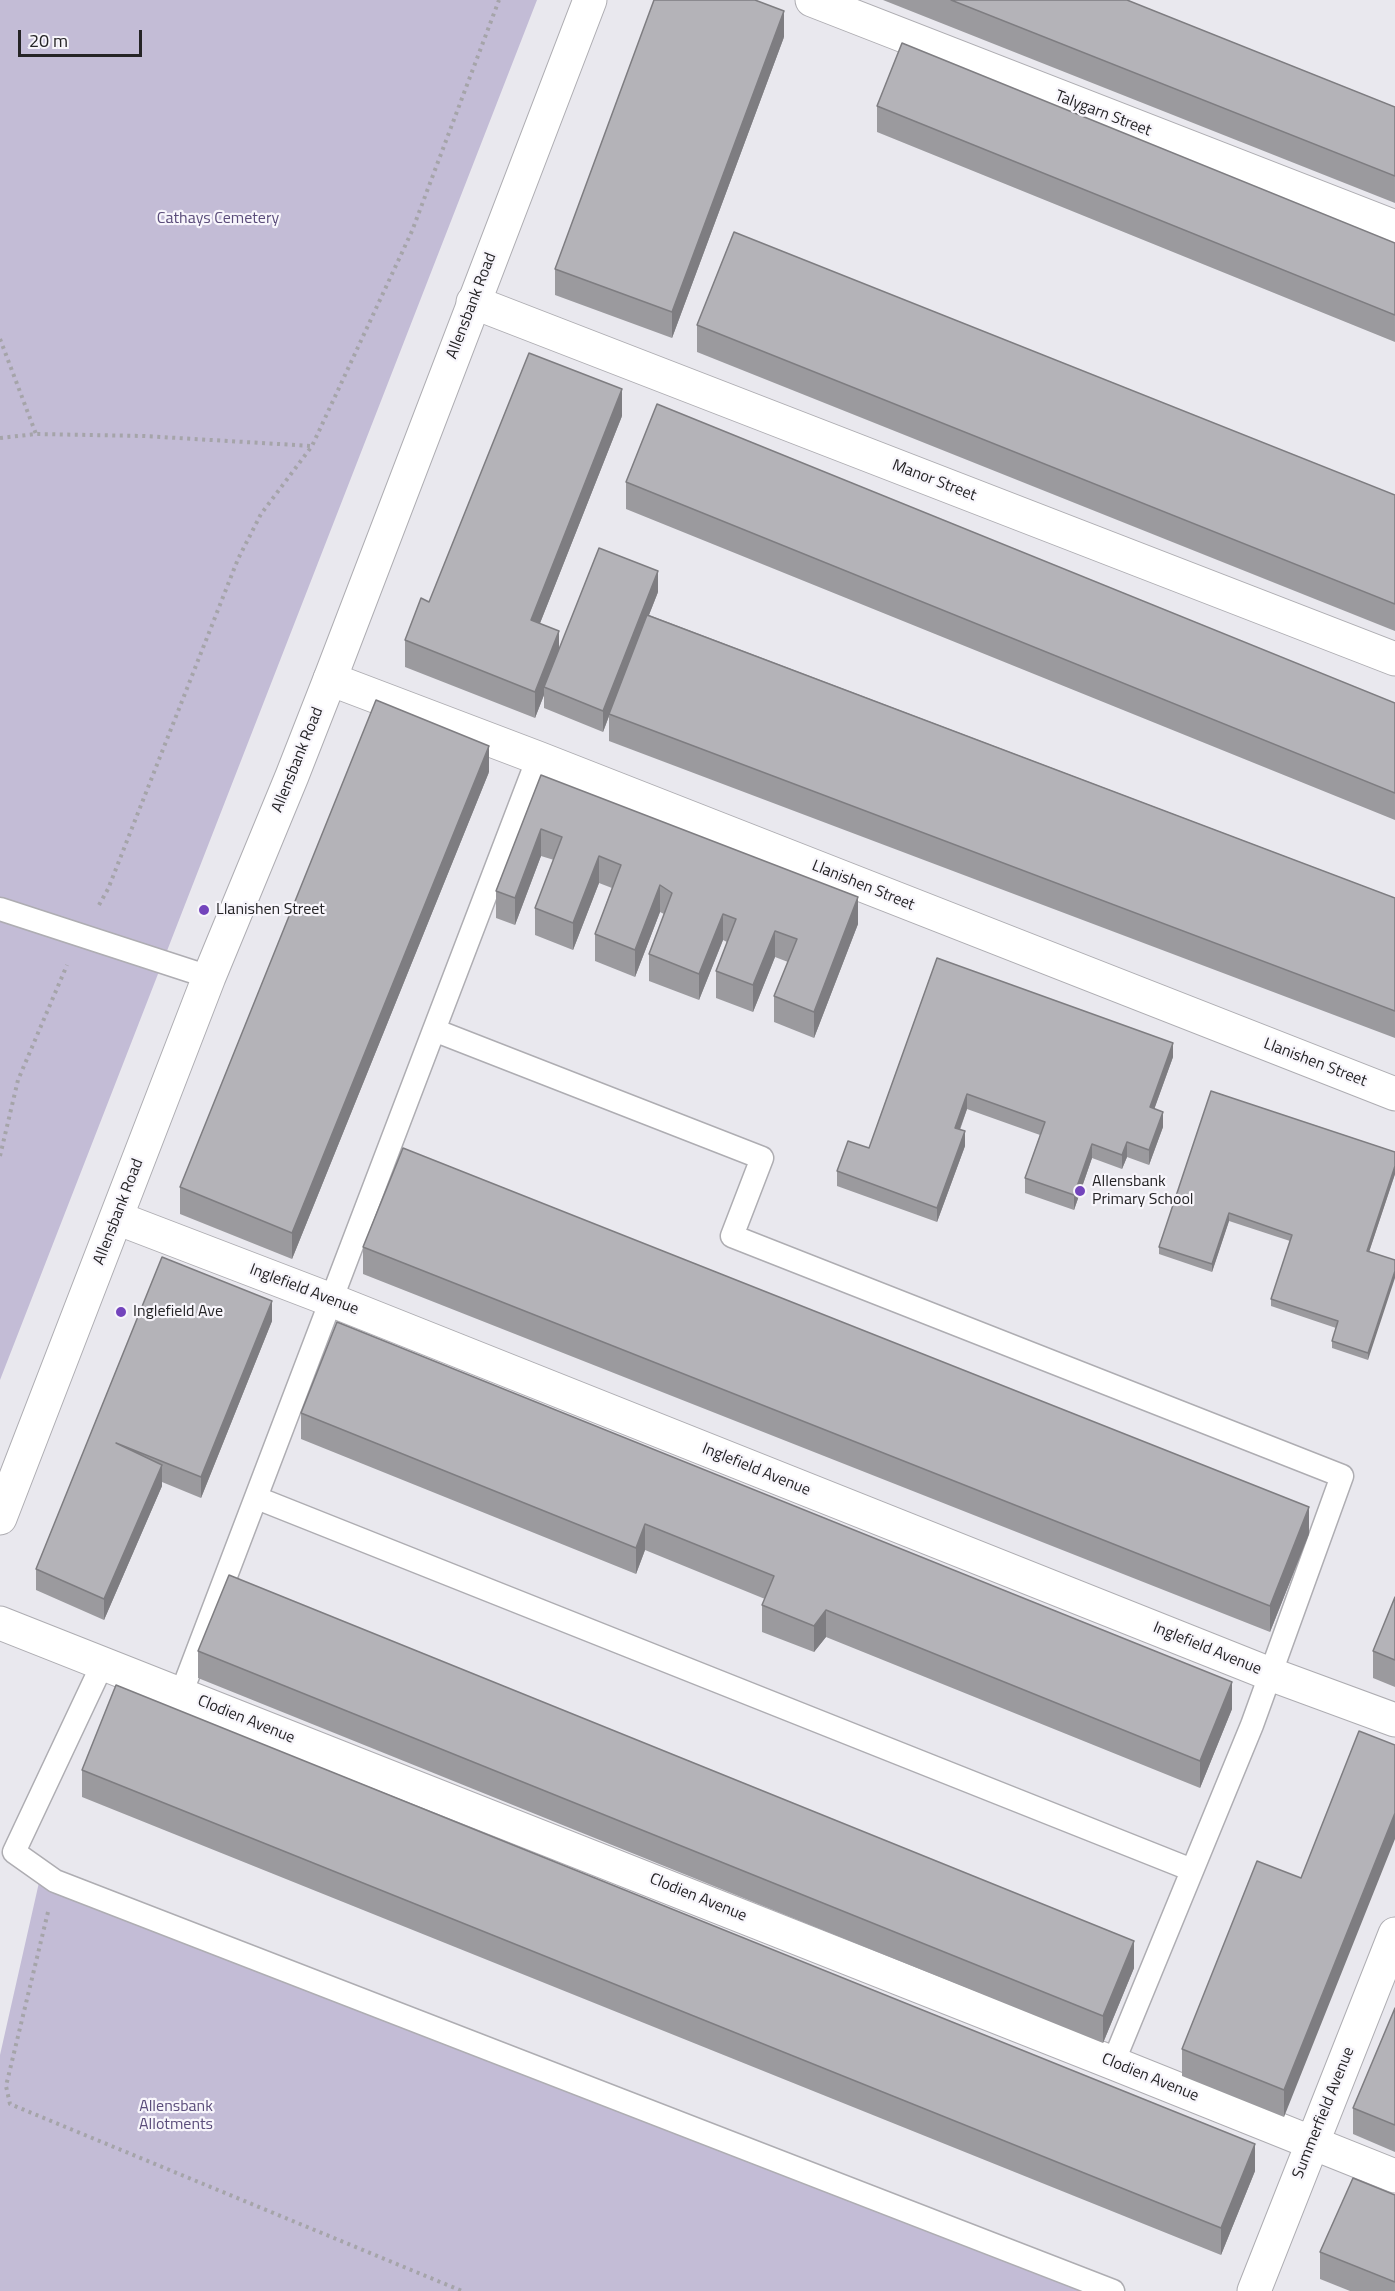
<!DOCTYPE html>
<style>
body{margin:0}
#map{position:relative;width:1395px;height:2291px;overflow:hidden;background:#e9e8ee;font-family:"Titillium Web",sans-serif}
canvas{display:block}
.scale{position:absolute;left:18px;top:30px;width:124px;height:27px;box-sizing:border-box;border:3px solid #252426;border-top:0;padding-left:8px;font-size:18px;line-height:21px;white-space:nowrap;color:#252426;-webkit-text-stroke:4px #f7f5fb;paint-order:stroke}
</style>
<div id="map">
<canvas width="1395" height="2291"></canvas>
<div class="scale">20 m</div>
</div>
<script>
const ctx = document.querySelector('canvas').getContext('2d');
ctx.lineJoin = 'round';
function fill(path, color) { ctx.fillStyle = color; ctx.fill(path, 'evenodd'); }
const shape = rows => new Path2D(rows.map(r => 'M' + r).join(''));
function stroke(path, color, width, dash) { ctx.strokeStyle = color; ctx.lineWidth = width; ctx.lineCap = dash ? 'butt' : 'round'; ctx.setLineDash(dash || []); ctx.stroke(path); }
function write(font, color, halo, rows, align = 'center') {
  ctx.font = font + ' "Titillium Web",sans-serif'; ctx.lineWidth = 4.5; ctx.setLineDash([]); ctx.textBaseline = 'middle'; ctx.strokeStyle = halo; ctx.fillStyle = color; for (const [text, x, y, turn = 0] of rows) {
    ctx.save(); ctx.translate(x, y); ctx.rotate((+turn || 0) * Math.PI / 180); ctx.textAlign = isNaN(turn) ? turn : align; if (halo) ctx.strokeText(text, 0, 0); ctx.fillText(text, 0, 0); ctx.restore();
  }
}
fill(shape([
 [0,0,537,0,0,1380],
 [40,1878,1087,2291,0,2291,0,2055]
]), '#c3bcd6');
const service = shape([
 [538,758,434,1030,762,1158,732,1236,1342,1476,1252,1725,1113,2063],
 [0,909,209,977],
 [257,1498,1192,1870],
 [103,1663,14,1852,55,1881,1113,2291],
 [181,1694,434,1030]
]);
const minor = shape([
 [812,0,1395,227],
 [473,302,1395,659],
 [330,679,538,758,1395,1094],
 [117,1218,331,1300,1270,1674,1395,1720],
 [0,1623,1113,2063,1395,2176],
 [1254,2291,1395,1934]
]);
const tertiary = shape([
 [0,1518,209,977,292,776,330,679,590,0]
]);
stroke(service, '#aeadb2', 25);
stroke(minor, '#aeadb2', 35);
stroke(tertiary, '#aeadb2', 35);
stroke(shape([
 [0,339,36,434],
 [0,438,36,434,144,436,312,446],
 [99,905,108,889,238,559,261,514,312,446,412,231,499,0],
 [0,1156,18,1080,67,965],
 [48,1912,6,2086,10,2104,462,2291]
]), '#a5a4a9', 4, [3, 4.5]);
stroke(service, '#fff', 22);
stroke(minor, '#fff', 33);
stroke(tertiary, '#fff', 33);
fill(shape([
 [883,0,1127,0,1395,107,1395,203],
 [784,37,672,338,555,295,555,269],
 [877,106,1395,243,1395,342,877,132],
 [697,325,1395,495,1395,631,697,352],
 [622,416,540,623,559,650,658,592,649,615,1395,898,1395,1038,609,741,609,716,603,732,544,708,544,695,535,718,405,667,405,640,429,602],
 [626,482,1395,703,1395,820,626,509],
 [489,772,292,1259,180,1214,180,1187],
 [541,775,858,924,814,1038,774,1022,774,996,788,962,775,957,753,1012,716,998,716,971,727,942,723,940,699,1000,649,981,649,954,664,914,660,912,635,977,595,961,595,934,612,888,599,883,573,950,535,935,535,908,554,860,541,856,515,925,496,918,496,891],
 [937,958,1173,1057,1154,1109,1163,1127,1149,1165,1127,1157,1122,1169,1092,1158,1074,1210,1025,1193,1025,1178,1040,1135,967,1109,960,1130,965,1146,937,1222,837,1186,837,1171,869,1148],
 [1211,1091,1395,1152,1395,1174,1369,1252,1368,1360,1332,1348,1332,1341,1336,1328,1271,1306,1271,1299,1290,1241,1229,1221,1212,1272,1159,1254,1159,1247],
 [363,1247,1309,1534,1270,1632,363,1274],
 [162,1257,272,1321,201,1498,162,1482,162,1486,104,1620,36,1590,36,1569],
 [301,1413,1232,1709,1200,1788,826,1637,814,1652,762,1632,762,1605,765,1599,645,1550,636,1574,301,1439],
 [1395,1597,1395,1687,1373,1678,1373,1651],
 [198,1651,1134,1968,1103,2043,198,1678],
 [82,1770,1255,2171,1221,2255,82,1797],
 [1301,1878,1284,2117,1182,2076,1182,2049],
 [1395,2008,1395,2152,1353,2134,1353,2108],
 [1395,2195,1395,2291,1350,2291,1320,2279,1320,2252]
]), '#9b9a9e');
fill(shape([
 [784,11,784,37,672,338,672,312],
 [622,389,622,416,531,646,531,620],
 [658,571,658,592,610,714,609,714,609,716,603,732,603,711],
 [559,631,559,658,544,687,544,695,535,718,535,692],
 [489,746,489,772,292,1259,292,1233],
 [541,829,541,856,515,925,515,898],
 [599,856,599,883,573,950,573,923],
 [660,885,660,912,635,977,635,950],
 [858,897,858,924,814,1038,814,1012],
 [723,914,723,940,699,1000,699,974],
 [775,931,775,957,753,1012,753,985],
 [1173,1043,1173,1057,1150,1121,1150,1107],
 [967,1094,967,1109,955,1142,955,1128],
 [1163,1112,1163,1127,1149,1165,1149,1150],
 [965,1131,965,1146,937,1222,937,1208],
 [1127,1142,1127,1157,1122,1169,1122,1155],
 [1092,1144,1092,1158,1074,1210,1074,1195],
 [1395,1166,1395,1174,1367,1258,1367,1251],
 [1229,1213,1229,1221,1212,1272,1212,1264],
 [1395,1271,1395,1278,1368,1360,1368,1353],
 [272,1301,272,1321,201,1498,201,1477],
 [162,1465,162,1486,104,1620,104,1599],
 [1309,1507,1309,1534,1270,1632,1270,1606],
 [645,1524,645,1550,636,1574,636,1548],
 [826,1610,826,1637,814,1652,814,1626],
 [1232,1682,1232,1709,1200,1788,1200,1761],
 [1395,1813,1395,1839,1284,2117,1284,2090],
 [1134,1941,1134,1968,1103,2043,1103,2016],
 [1255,2144,1255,2171,1221,2255,1221,2228]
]), '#7e7d81');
const building = shape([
 [654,0,755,0,784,11,672,312,555,269,654,0],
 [951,0,1127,0,1395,107,1395,176,951,0],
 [902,43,1395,243,1395,315,877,106,902,43],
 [734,232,1395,495,1395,604,697,325,734,232],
 [529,353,622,389,531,620,559,631,535,692,405,640,421,598,429,602,529,353],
 [657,404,1395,703,1395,793,626,482,657,404],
 [599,548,658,571,603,711,544,687,599,548],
 [647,615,1395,898,1395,1011,609,714,647,615],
 [376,700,489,746,292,1233,180,1187,376,700],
 [541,775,858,897,814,1012,774,996,797,939,775,931,753,985,716,971,736,919,723,914,699,974,649,954,672,893,660,885,635,950,595,934,621,865,599,856,573,923,535,908,562,837,541,829,515,898,496,891,541,775],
 [937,958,1173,1043,1150,1107,1163,1112,1149,1150,1127,1142,1122,1155,1092,1144,1074,1195,1025,1178,1045,1122,967,1094,955,1128,965,1131,937,1208,837,1171,848,1141,869,1148,937,958],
 [1211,1091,1395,1152,1395,1166,1367,1251,1395,1260,1395,1271,1368,1353,1332,1341,1338,1321,1271,1299,1292,1235,1229,1213,1212,1264,1159,1247,1211,1091],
 [403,1148,1309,1507,1270,1606,363,1247,403,1148],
 [162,1257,272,1301,201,1477,116,1443,162,1465,104,1599,36,1569,162,1257],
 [337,1322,1232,1682,1200,1761,826,1610,814,1626,762,1605,774,1576,645,1524,636,1548,301,1413,337,1322],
 [229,1575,1134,1941,1103,2016,198,1651,229,1575],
 [1395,1597,1395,1660,1373,1651,1395,1597],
 [116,1685,1255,2144,1221,2228,82,1770,116,1685],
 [1359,1731,1395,1745,1395,1813,1284,2090,1182,2049,1257,1861,1301,1878,1359,1731],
 [1395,2008,1395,2125,1353,2108,1395,2008],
 [1353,2178,1395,2195,1395,2282,1320,2252,1353,2178]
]);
fill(building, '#b4b3b8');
stroke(building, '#7e7d81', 1.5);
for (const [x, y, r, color] of [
 [204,910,6,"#7344bc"],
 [1080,1191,6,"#7344bc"],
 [121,1312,6,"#7344bc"]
]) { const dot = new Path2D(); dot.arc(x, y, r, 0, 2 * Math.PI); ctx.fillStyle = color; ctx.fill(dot); stroke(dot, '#f7f5fb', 2); }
write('16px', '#252426', '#f7f5fb', [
 ["Talygarn Street",1103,114,21],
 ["Allensbank Road",472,306,-69],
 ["Manor Street",934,481,21],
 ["Allensbank Road",298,760,-68],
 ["Llanishen Street",863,886,22],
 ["Llanishen Street",1315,1063,21],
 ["Allensbank Road",119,1212,-69],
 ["Inglefield Avenue",304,1290,21],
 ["Inglefield Avenue",756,1470,22],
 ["Inglefield Avenue",1207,1649,22],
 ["Clodien Avenue",246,1720,22],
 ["Clodien Avenue",698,1898,22],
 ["Clodien Avenue",1150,2078,22],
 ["Summerfield Avenue",1324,2113,-68]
]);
write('16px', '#5a4c7a', '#f7f5fb', [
 ["Cathays Cemetery",218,219],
 ["Allensbank",176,2107],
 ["Allotments",176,2125]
]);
write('16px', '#252426', '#f7f5fb', [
 ["Llanishen Street",216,910],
 ["Allensbank",1092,1182],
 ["Primary School",1092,1200],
 ["Inglefield Ave",133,1312]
], 'left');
</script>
